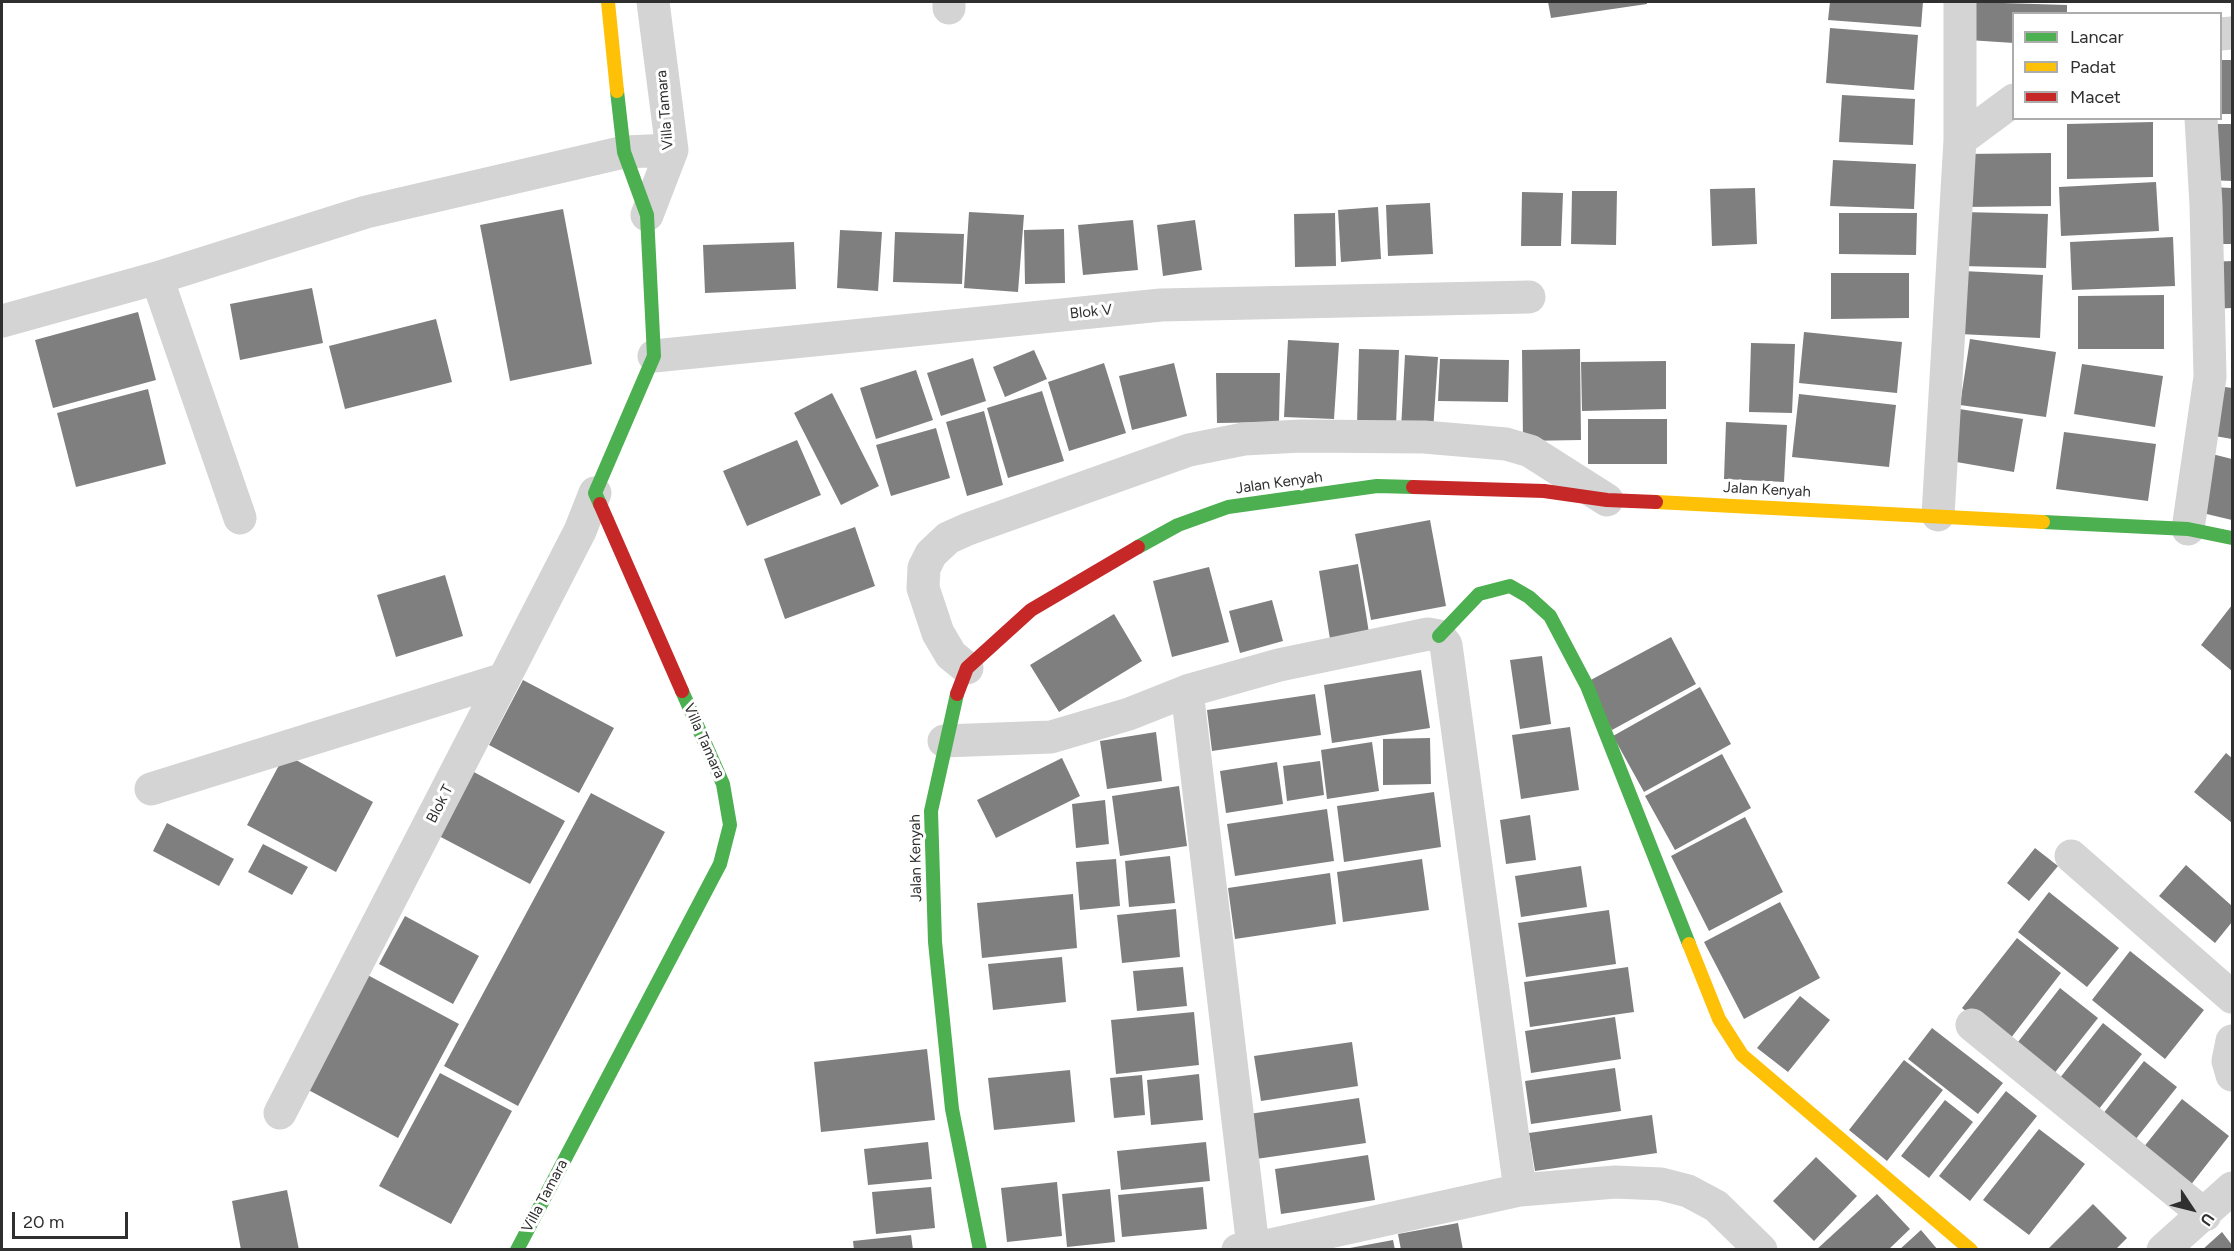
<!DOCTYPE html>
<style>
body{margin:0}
#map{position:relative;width:2234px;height:1251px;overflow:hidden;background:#fff;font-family:Figtree,sans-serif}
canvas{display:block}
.frame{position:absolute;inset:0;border:3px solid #2f2f2f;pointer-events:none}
.legend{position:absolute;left:2012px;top:12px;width:210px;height:108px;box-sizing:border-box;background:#fff;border:2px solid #acacac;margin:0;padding:8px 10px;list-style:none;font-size:18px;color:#2f2f2f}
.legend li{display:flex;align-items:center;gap:12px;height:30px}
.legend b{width:30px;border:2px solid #acacac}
.north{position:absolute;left:2162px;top:1179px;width:60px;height:60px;-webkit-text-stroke:4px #fff;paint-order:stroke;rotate:125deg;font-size:16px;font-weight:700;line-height:24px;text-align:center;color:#2f2f2f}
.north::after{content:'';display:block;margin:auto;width:21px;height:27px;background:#2f2f2f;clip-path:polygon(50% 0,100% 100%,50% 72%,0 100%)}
.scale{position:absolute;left:12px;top:1212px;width:116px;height:27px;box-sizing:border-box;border:3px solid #2f2f2f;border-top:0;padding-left:8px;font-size:18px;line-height:21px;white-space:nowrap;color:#2f2f2f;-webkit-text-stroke:4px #fff;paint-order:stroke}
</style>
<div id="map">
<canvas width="2234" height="1251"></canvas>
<div class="frame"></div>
<ul class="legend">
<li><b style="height:8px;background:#4caf50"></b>Lancar</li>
<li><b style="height:8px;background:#ffc107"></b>Padat</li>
<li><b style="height:8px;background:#c62828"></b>Macet</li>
</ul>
<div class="north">U</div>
<div class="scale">20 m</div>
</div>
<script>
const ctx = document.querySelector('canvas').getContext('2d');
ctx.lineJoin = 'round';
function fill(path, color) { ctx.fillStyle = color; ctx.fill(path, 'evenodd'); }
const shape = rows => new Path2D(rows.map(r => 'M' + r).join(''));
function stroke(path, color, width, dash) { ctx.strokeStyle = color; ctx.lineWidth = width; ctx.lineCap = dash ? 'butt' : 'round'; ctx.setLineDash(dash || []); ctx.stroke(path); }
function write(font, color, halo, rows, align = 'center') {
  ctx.font = font + ' Figtree,sans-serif'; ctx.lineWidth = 6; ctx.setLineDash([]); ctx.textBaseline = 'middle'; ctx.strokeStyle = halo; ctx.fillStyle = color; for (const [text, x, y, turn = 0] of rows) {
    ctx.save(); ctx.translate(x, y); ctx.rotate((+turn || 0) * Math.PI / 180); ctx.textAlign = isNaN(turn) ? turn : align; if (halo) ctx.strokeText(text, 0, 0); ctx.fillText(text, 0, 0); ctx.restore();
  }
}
fill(shape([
 [1548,2,1647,2,1647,4,1551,18],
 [1830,2,1923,2,1921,27,1828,20],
 [1971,2,2067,5,2067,14,2014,14,2014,43,1968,40],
 [1830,28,1918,35,1914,90,1826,83],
 [2220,60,2232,60,2232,114,2220,114],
 [1842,95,1915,99,1913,145,1839,142],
 [2153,122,2153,177,2067,179,2067,124],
 [2207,124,2232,124,2232,181,2207,180],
 [2051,153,2051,206,1965,207,1965,154],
 [1833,160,1916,164,1914,209,1830,206],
 [2156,182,2159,231,2061,236,2059,187],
 [2209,187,2232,188,2232,244,2207,244],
 [1755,188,1757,244,1712,246,1710,189],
 [1572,191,1617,191,1616,245,1571,244],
 [1522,192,1563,193,1561,246,1521,246],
 [1430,203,1433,254,1388,256,1386,205],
 [1378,207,1381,259,1341,262,1338,210],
 [563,209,592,364,510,381,480,225],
 [969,212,1024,215,1018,292,964,288],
 [1962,212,2048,214,2046,268,1961,266],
 [1335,213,1336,266,1295,267,1294,214],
 [1839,213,1917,213,1916,255,1839,254],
 [1133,220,1138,270,1083,275,1078,225],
 [1195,220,1202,270,1163,276,1157,225],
 [1064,229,1065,283,1025,284,1024,230],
 [840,230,882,232,878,291,837,288],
 [895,232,964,234,962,284,893,282],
 [2173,237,2175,286,2072,290,2070,242],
 [794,242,796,289,705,293,703,245],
 [2232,261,2232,308,2209,309,2209,262],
 [1963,271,2043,275,2040,338,1960,334],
 [1831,273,1909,273,1909,318,1831,319],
 [312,288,323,343,240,360,230,304],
 [2164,295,2164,349,2078,349,2078,296],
 [138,312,156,380,53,408,35,340],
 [436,319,452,382,345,409,329,346],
 [1804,332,1902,342,1897,393,1799,383],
 [1970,339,2056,352,2046,417,1960,405],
 [1288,340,1339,343,1334,419,1284,417],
 [1751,343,1795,344,1792,413,1749,412],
 [1359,349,1399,350,1396,426,1357,425],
 [1580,349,1581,440,1523,441,1522,350],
 [1034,350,1047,379,1005,397,993,367],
 [1405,355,1438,357,1433,431,1401,429],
 [973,358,986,401,941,416,927,373],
 [1440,359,1509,360,1508,402,1438,401],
 [1666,361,1666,409,1582,411,1581,362],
 [1104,363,1126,433,1069,451,1048,382],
 [1174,363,1187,416,1132,430,1119,376],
 [2082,364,2163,376,2155,427,2074,414],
 [916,370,933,420,876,439,860,388],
 [1216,373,1280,373,1279,422,1217,423],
 [2225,387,2232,388,2232,439,2215,436],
 [148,389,166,464,76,487,57,413],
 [1042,391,1064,461,1008,478,987,408],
 [832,393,879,486,841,505,794,413],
 [1799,394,1896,405,1889,467,1792,457],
 [1953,408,2023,419,2014,472,1945,460],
 [984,411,1003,485,967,496,946,422],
 [1588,419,1667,419,1667,464,1588,464],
 [1726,422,1787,425,1784,482,1724,479],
 [936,428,950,478,891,496,876,445],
 [2064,432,2156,444,2148,501,2056,489],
 [797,440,821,495,747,526,723,471],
 [2208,453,2232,459,2232,520,2194,511],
 [1430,520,1446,606,1371,620,1355,534],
 [855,527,875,586,785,619,764,559],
 [1358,564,1369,633,1330,639,1319,571],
 [1209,567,1229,642,1172,657,1153,581],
 [445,575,463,636,396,657,377,595],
 [1272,600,1283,641,1240,653,1229,611],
 [2232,605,2232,671,2201,645],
 [1114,614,1142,661,1059,712,1030,665],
 [1671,637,1696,684,1612,730,1587,682],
 [1542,656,1551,724,1520,729,1510,660],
 [1421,670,1430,728,1332,743,1324,685],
 [523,680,614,728,579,793,489,745],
 [1700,687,1731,744,1644,792,1613,736],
 [1315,694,1321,735,1212,751,1207,710],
 [1570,727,1579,790,1521,799,1512,735],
 [1156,732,1162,781,1107,789,1100,741],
 [1430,738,1431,784,1383,785,1383,739],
 [1372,742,1379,791,1327,799,1321,750],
 [2226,753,2232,758,2232,823,2194,792],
 [285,754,373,802,336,872,247,825],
 [1722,754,1751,808,1675,850,1645,796],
 [1062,758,1080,796,996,838,977,800],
 [1320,761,1324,795,1287,801,1283,766],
 [1277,762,1283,804,1226,813,1220,771],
 [472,771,565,821,530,884,437,835],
 [1179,786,1187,846,1120,856,1112,796],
 [1434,792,1441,847,1344,862,1337,806],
 [591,793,665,832,518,1106,444,1066],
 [1105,800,1109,844,1076,848,1072,804],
 [1327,809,1334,861,1235,876,1227,824],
 [1530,815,1536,860,1506,864,1500,820],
 [1745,817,1783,892,1709,931,1671,856],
 [167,823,234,859,219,886,153,851],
 [263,844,308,867,292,895,248,872],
 [2035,848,2058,866,2029,901,2007,883],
 [1170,856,1175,903,1129,907,1125,861],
 [1116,859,1120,906,1080,910,1076,862],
 [1422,859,1429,910,1343,922,1337,872],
 [2186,865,2232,906,2232,922,2215,943,2159,896],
 [1581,866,1587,907,1521,917,1515,876],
 [1330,873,1336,924,1235,939,1228,888],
 [2049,892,2119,948,2087,987,2018,932],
 [1073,894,1077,948,982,958,977,903],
 [1780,902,1820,978,1744,1019,1704,942],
 [1176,909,1180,957,1122,963,1117,915],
 [1609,910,1616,964,1526,977,1518,923],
 [405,916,479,956,453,1004,379,964],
 [2017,938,2061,973,2007,1043,1962,1008],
 [2130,951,2204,1010,2165,1059,2092,1000],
 [1062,957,1066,1002,993,1010,988,964],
 [1183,967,1187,1006,1137,1011,1133,971],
 [1628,967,1634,1012,1530,1027,1524,982],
 [362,972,459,1024,398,1138,301,1086],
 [2060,988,2098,1018,2049,1080,2011,1051],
 [1800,996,1830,1020,1788,1072,1757,1048],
 [1194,1012,1199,1065,1116,1074,1111,1020],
 [1615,1017,1621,1059,1531,1073,1525,1031],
 [2103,1023,2142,1054,2095,1114,2056,1083],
 [1932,1028,2003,1083,1978,1114,1908,1059],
 [1352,1042,1358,1086,1261,1101,1254,1056],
 [927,1049,935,1120,821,1132,814,1062],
 [1904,1060,1943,1090,1887,1161,1849,1130],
 [2144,1061,2177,1087,2131,1145,2099,1119],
 [1615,1068,1621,1111,1531,1124,1525,1081],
 [1070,1070,1075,1122,994,1130,988,1078],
 [440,1073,512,1111,451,1224,379,1186],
 [1199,1074,1203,1120,1151,1125,1147,1080],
 [1142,1075,1145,1115,1114,1118,1110,1078],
 [2006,1091,2037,1116,1970,1201,1939,1176],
 [1359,1098,1366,1143,1256,1159,1249,1114],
 [2182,1099,2229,1136,2186,1191,2139,1153],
 [1945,1100,1973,1122,1929,1178,1901,1156],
 [1652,1115,1657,1153,1535,1171,1529,1133],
 [2039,1129,2085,1164,2029,1235,1983,1200],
 [928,1142,932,1179,868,1185,864,1149],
 [1206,1142,1210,1181,1121,1190,1117,1151],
 [1368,1155,1375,1200,1281,1214,1275,1169],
 [1816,1157,1857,1196,1814,1241,1773,1201],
 [1057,1182,1062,1236,1007,1242,1001,1188],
 [931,1187,935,1228,876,1234,872,1192],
 [1203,1187,1207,1229,1122,1237,1118,1195],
 [1110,1189,1115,1242,1067,1247,1062,1194],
 [287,1190,299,1250,241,1250,232,1201],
 [1877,1194,1910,1229,1888,1250,1816,1250],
 [2093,1204,2127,1238,2115,1250,2047,1250],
 [1458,1223,1463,1250,1401,1250,1398,1234],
 [1921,1230,1938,1250,1899,1250],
 [2222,1232,2232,1245,2232,1250,2202,1250],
 [911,1235,913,1250,854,1250,853,1241],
 [1393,1240,1395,1250,1350,1250,1350,1248]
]), '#7f7f7f');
stroke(shape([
 [949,2,949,8],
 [2220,34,2232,33],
 [1960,140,2014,100],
 [647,215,672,150,653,2],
 [157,278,240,518],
 [2,321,157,278,366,212,624,152,672,150],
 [654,356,1161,305,1529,297],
 [1938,515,1960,140,1960,2],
 [2188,529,2210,377,2206,205,2201,118],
 [967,668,951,655,938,633,923,588,924,568,931,554,948,538,968,529,1189,450,1244,439,1301,436,1424,437,1506,444,1530,451,1607,500],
 [1187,691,1253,1247],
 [944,741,1051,737,1129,714,1187,691,1279,665,1428,634,1439,636,1446,645,1520,1190],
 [151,789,504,679],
 [2071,856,2232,997],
 [1972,1025,2205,1215],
 [2232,1041,2228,1061,2232,1075],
 [280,1113,504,679,580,531,595,493],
 [1238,1250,1270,1245,1520,1190,1615,1182,1661,1184,1688,1191,1716,1206,1761,1250],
 [2163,1250,2232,1188]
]), '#d4d4d4', 33);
stroke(shape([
 [600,504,595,493,654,356,647,215,624,152,617,91],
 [2043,522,2188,529,2232,538],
 [1138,547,1178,525,1228,507,1377,486,1413,487],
 [1439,636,1479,594,1510,586,1529,597,1550,616,1587,686,1689,944],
 [957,694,931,811,935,942,952,1109,980,1250],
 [517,1250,720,864,730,825,723,784,682,691]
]), '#4caf50', 14);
stroke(shape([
 [608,2,617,91],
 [1656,502,2043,522],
 [1689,944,1719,1019,1742,1055,1971,1250]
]), '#ffc107', 14);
stroke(shape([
 [1413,487,1544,491,1607,500,1656,502],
 [600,504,682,691],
 [957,694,967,668,1031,610,1138,547]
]), '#c62828', 14);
write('15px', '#2f2f2f', '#fff', [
 ["Villa Tamara",665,110,-95],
 ["Blok V",1091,312,-6],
 ["Jalan Kenyah",1279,483,-8],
 ["Jalan Kenyah",1767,490,3],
 ["Villa Tamara",704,741,66],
 ["Blok T",440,804,-63],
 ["Jalan Kenyah",916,858,-91],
 ["Villa Tamara",545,1196,-62]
]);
</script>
